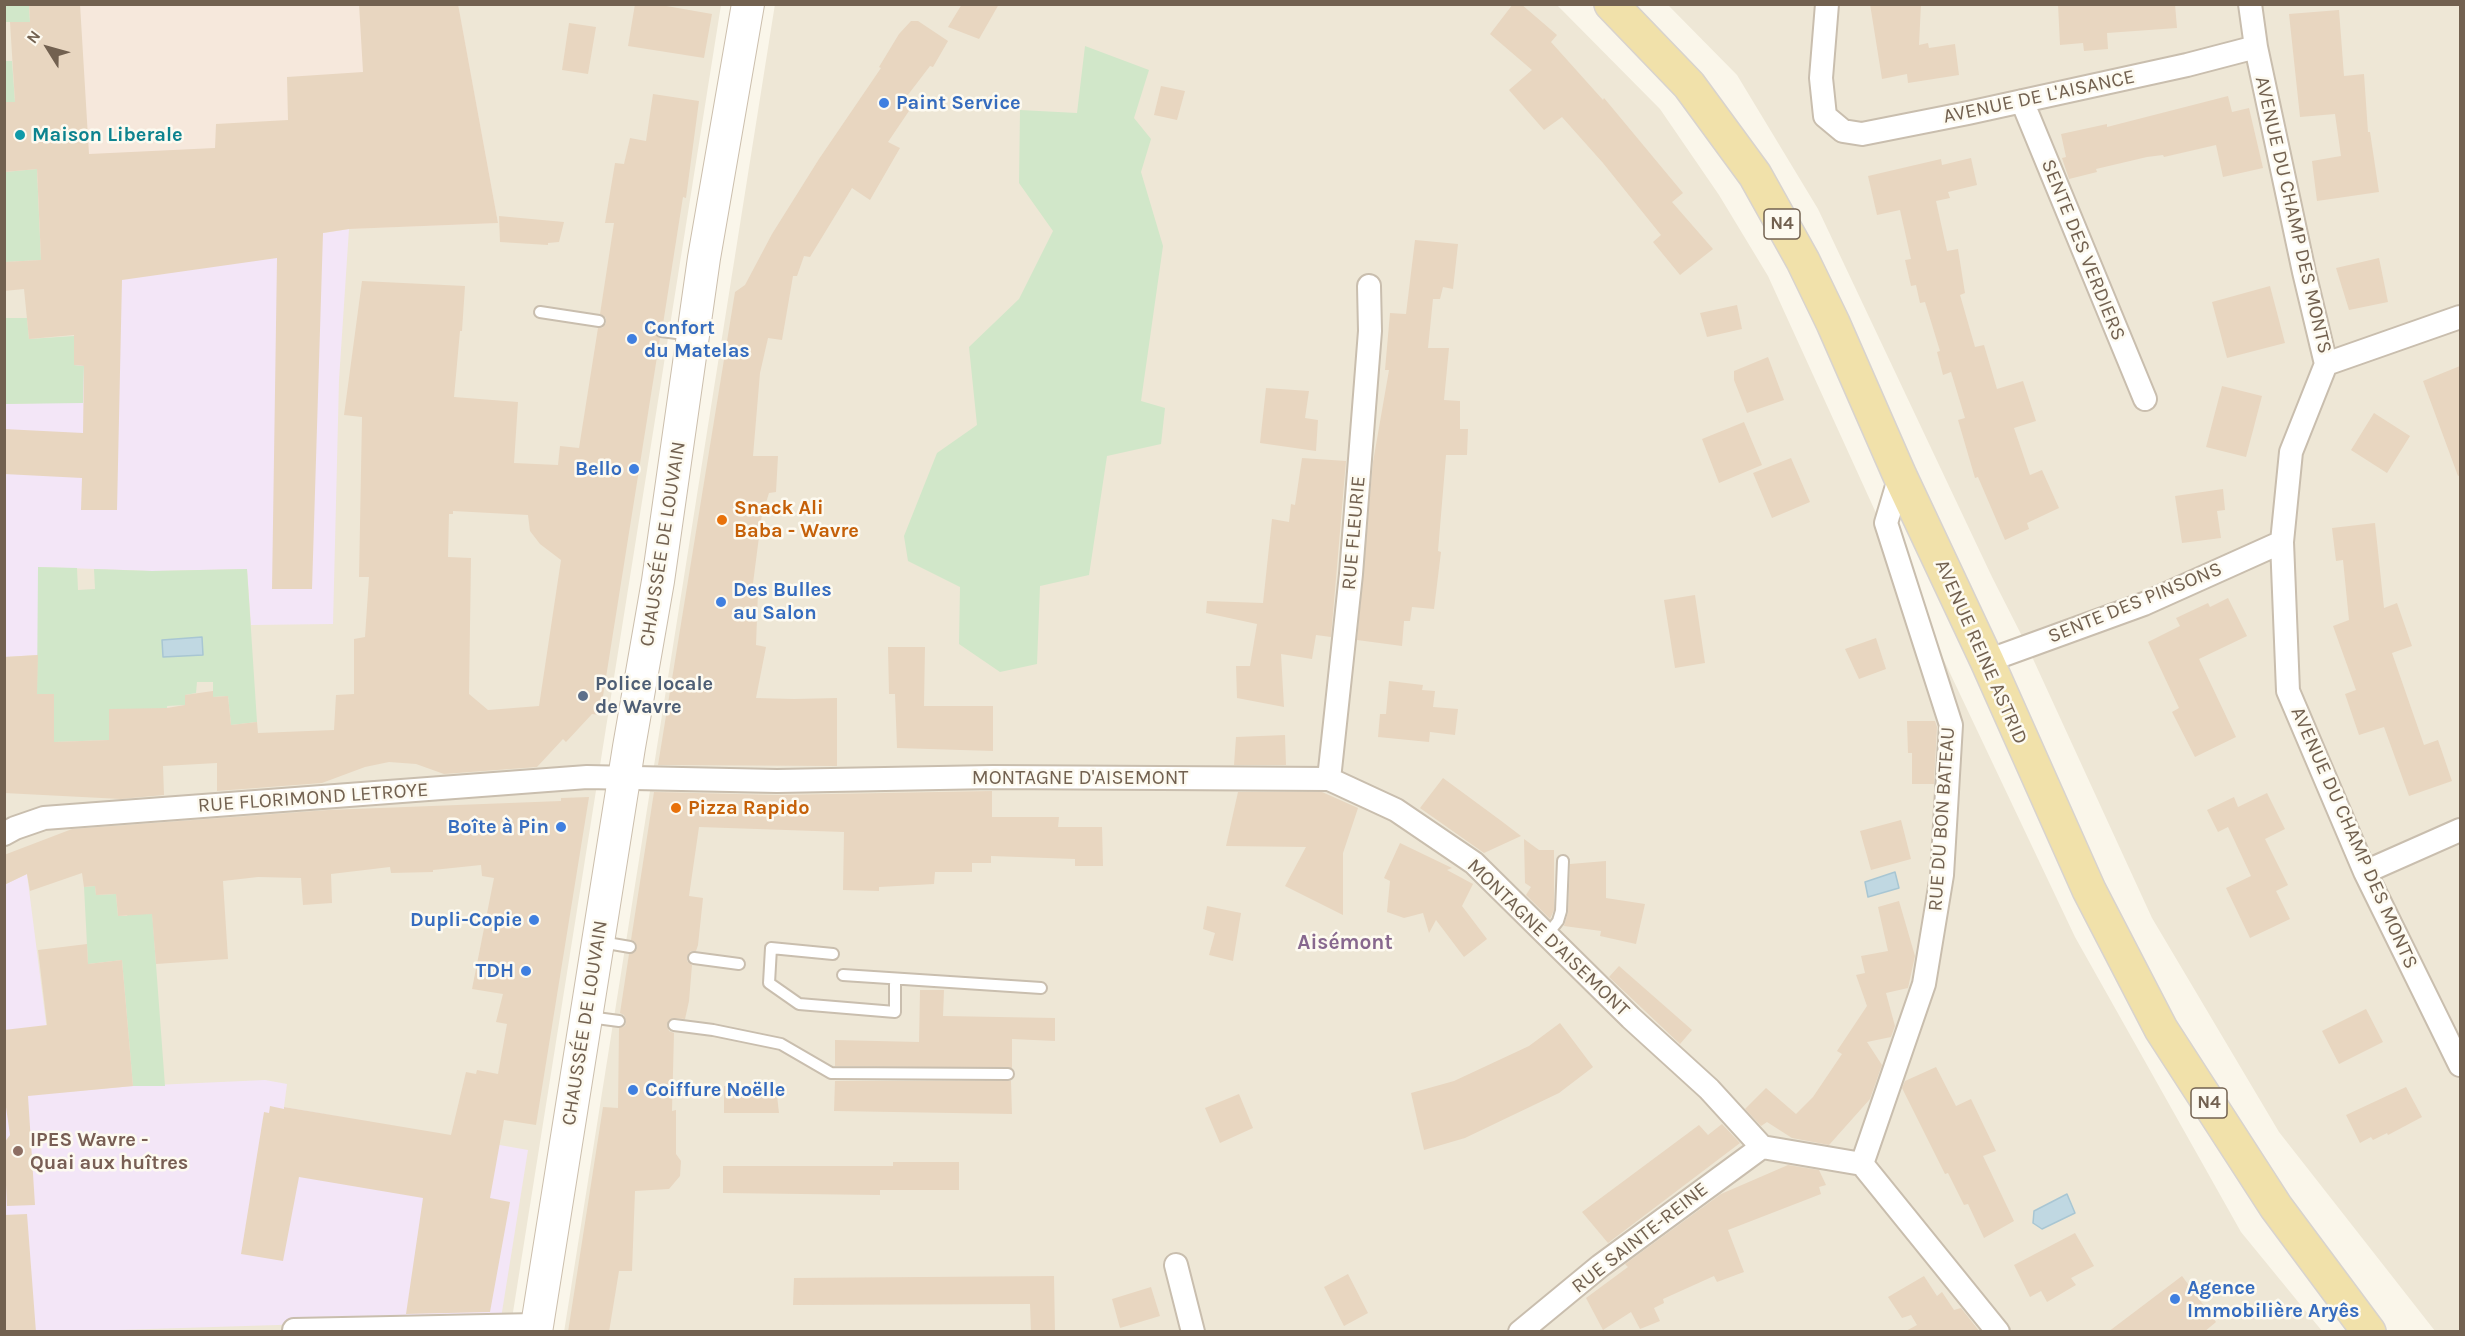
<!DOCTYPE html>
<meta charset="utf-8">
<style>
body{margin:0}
#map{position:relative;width:2465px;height:1336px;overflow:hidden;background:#faf6ea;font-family:Karla,sans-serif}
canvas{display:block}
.frame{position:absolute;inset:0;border:6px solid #726150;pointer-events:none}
.north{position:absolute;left:18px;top:18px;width:60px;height:60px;-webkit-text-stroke:4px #fdfaf0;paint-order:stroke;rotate:307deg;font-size:16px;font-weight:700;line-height:24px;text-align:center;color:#726150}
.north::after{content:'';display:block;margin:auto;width:21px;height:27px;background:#726150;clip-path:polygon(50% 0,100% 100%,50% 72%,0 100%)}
</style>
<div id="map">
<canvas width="2465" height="1336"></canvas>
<div class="frame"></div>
<div class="north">N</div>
</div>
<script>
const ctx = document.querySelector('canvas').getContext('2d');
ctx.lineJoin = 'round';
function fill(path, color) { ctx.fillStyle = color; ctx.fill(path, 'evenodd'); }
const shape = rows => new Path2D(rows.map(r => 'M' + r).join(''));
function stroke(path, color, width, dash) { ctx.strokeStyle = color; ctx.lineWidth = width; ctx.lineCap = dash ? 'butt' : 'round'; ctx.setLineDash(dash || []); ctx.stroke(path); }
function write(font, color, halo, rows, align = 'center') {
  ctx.font = font + ' Karla,sans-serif'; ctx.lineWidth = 5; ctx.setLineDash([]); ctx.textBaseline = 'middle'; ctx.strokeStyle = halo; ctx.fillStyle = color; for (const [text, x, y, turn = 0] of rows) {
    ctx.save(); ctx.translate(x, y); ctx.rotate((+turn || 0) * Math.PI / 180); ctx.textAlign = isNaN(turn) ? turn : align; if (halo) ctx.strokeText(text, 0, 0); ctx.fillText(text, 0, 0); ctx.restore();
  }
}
fill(shape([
 [775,4,1557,5,1660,109,1719,195,1768,276,1922,614,2075,937,2241,1232,2322,1331,564,1332],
 [5,5,721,5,510,1331,5,1332],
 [1668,5,2460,5,2460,1331,2435,1331,2279,1132,2152,918,2028,648,1992,577,1818,209,1737,75]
]), '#eee7d6');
fill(shape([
 [29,5,458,5,498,223,349,229,196,253,41,258]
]), '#f6e8dc');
fill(shape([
 [349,229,339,380,333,624,251,625,247,569,152,571,39,567,38,655,5,657,4,404,83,402,74,365,76,257,196,253],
 [27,874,55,1093,133,1086,265,1080,287,1084,284,1107,528,1150,501,1318,118,1330,5,1332,4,885]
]), '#f3e6f7');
fill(shape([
 [5,5,29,5,30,22,5,22],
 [1085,46,1149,70,1134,118,1151,139,1141,172,1163,246,1141,401,1165,408,1161,444,1107,456,1089,575,1040,586,1037,664,1000,672,959,644,960,587,908,561,904,536,937,453,977,425,969,347,1019,299,1053,231,1019,183,1020,110,1077,113],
 [4,61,12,61,15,102,5,102],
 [37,169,41,260,5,262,5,172],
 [4,318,27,318,29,339,74,336,74,365,84,366,83,403,5,404],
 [38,567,77,568,78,590,95,589,94,569,152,571,247,569,257,722,231,725,228,696,213,697,213,682,197,682,196,693,185,695,185,705,167,706,168,718,127,709,109,709,109,740,54,742,54,694,37,694],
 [149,870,165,1086,133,1086,122,960,88,964,84,887,95,886,96,895,116,894,118,916,127,916]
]), '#d1e7c9');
const water = shape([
 [202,637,203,655,163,657,162,640,202,637],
 [1895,872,1899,888,1868,897,1865,882,1895,872],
 [2067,1194,2075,1213,2042,1229,2033,1223,2034,1211,2067,1194]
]);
fill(water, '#c0d8e2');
stroke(water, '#a8c6d3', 1.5);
fill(shape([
 [29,4,80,4,89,154,215,148,216,124,288,120,287,77,363,72,359,4,458,4,498,223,349,229,323,233,312,589,272,589,277,258,122,280,117,510,81,510,82,478,4,474,4,429,83,433,84,366,74,365,74,335,29,339,24,289,4,291,4,262,41,260,37,169,4,172,4,102,15,102,10,22,30,22],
 [635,4,655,4,712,14,704,58,628,46],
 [962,4,999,4,979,39,948,27],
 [1513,4,1521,4,1557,35,1551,42,1603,100,1604,98,1683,193,1672,202,1713,249,1680,275,1653,242,1661,235,1603,163,1562,117,1544,130,1509,90,1532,70,1490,34],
 [1870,4,1921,4,1919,45,1928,43,1929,48,1955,44,1959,75,1908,83,1907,74,1882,79],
 [2058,4,2175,4,2177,28,2107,33,2108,49,2084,51,2083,43,2060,45],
 [2339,10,2344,76,2364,74,2368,132,2370,132,2379,192,2317,201,2312,161,2341,156,2335,114,2300,117,2289,14],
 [911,21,918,21,948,41,933,67,930,66,904,100,913,105,888,142,900,148,870,200,852,188,810,257,804,256,797,276,793,276,782,340,768,338,760,373,753,456,778,456,776,492,769,493,765,506,763,506,752,591,758,591,756,645,766,647,756,698,794,699,837,698,837,766,658,765,735,292,745,285,772,234,819,159,881,68,879,67,899,34],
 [569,23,596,27,588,74,562,70],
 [1161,86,1185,91,1177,120,1154,115],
 [653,94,699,101,686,198,683,197,663,324,658,324,654,329,654,334,660,338,600,715,592,714,566,742,563,739,537,767,444,774,416,764,389,762,365,767,322,783,217,791,217,763,163,766,164,795,121,799,4,793,4,657,38,655,37,694,54,694,54,742,109,740,109,709,167,708,185,705,185,695,213,691,213,697,228,696,231,725,257,722,258,733,334,730,336,695,354,694,354,639,365,637,369,577,359,577,362,417,344,415,362,281,465,286,462,331,460,331,454,397,518,402,514,463,558,465,560,446,579,448,598,328,602,328,606,323,606,318,600,314,614,223,605,223,615,163,624,164,630,138,646,141],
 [453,511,528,515,530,531,540,544,561,560,539,706,488,710,469,694,471,558,448,557,449,514,453,514],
 [2228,96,2232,112,2249,108,2263,168,2223,177,2216,145,2164,157,2163,155,2147,157,2096,169,2097,172,2069,179,2062,158,2066,157,2061,134,2107,124,2107,127],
 [1971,158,1977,185,1948,192,1950,198,1936,201,1947,251,1958,249,1965,293,1960,295,1975,347,1984,345,1997,389,2023,381,2036,421,2014,428,2030,475,2042,470,2059,508,2027,523,2029,529,2005,540,1978,477,1975,478,1958,420,1965,418,1951,372,1943,375,1937,352,1940,351,1925,302,1920,303,1916,285,1911,286,1905,260,1911,259,1900,210,1877,215,1868,176,1941,159,1942,165],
 [499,216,564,222,559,242,548,243,548,245,500,242],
 [1415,240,1458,244,1453,289,1443,287,1440,299,1433,299,1428,348,1449,348,1444,400,1460,401,1460,429,1468,429,1467,455,1446,455,1438,551,1441,552,1434,609,1412,607,1410,621,1404,621,1402,646,1357,640,1373,462,1389,370,1385,370,1390,313,1406,314],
 [2379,258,2388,302,2349,310,2336,268],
 [2270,286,2285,343,2227,358,2212,302],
 [1737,305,1742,329,1707,337,1700,313],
 [1768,357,1784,400,1747,413,1734,380,1734,371],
 [2460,366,2460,475,2458,476,2423,381],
 [2222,386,2262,396,2246,457,2206,447],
 [1266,388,1309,391,1305,418,1318,420,1316,451,1260,443],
 [2374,413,2410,436,2387,473,2351,450],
 [1744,422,1762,465,1719,483,1702,439],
 [1302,458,1346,461,1331,637,1316,635,1312,659,1281,654,1284,707,1237,698,1236,666,1250,666,1257,624,1206,613,1207,601,1263,603,1272,519,1289,522,1291,504,1295,505],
 [1791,458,1810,502,1772,518,1753,473],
 [2223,489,2225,510,2217,511,2221,538,2182,543,2175,496],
 [2375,523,2384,608,2397,603,2412,646,2392,653,2424,745,2438,740,2452,781,2409,796,2384,727,2359,735,2345,694,2356,690,2333,626,2349,620,2343,560,2336,561,2332,528],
 [1695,595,1705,663,1675,668,1664,600],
 [2228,598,2247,636,2199,659,2236,737,2195,757,2172,712,2179,708,2148,642,2180,626,2176,618,2208,603,2210,607],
 [1876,638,1886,669,1859,679,1845,649],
 [888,647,925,647,924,706,993,706,993,751,897,748,895,694,889,694],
 [1389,681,1423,685,1422,690,1435,691,1433,707,1458,709,1455,735,1430,732,1429,742,1378,737,1380,714,1386,714],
 [1907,721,1935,721,1937,727,1934,784,1912,784,1912,753,1908,753],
 [1285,735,1286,765,1234,765,1236,737],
 [1443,778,1500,820,1521,836,1484,853,1420,808],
 [992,791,992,817,1059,817,1058,827,1102,827,1103,866,1075,866,1075,859,991,856,991,863,972,863,972,872,935,872,934,884,879,887,879,891,843,890,844,832,699,827,689,896,703,898,698,945,696,951,691,951,687,956,687,961,692,965,689,1001,685,1019,672,1018,667,1025,669,1031,674,1033,672,1111,676,1110,676,1154,681,1161,680,1176,669,1189,635,1191,632,1271,619,1271,609,1332,568,1332,603,1107,618,1108,619,1028,625,1026,626,1021,624,1015,620,1013,629,954,635,952,637,948,635,942,631,940,654,792,777,795],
 [1238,792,1322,792,1358,808,1343,853,1343,915,1285,886,1306,847,1226,846],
 [2267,793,2285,829,2265,839,2288,885,2276,891,2290,919,2250,938,2226,888,2251,876,2228,827,2218,832,2207,810,2234,797,2238,807],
 [589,797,536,1125,504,1120,490,1198,510,1202,490,1312,406,1314,423,1198,299,1177,283,1261,241,1254,264,1112,269,1113,270,1106,284,1109,284,1107,451,1135,466,1072,476,1074,477,1070,498,1074,507,1024,496,1022,503,994,472,989,494,878,482,876,481,865,433,870,433,872,391,873,390,867,331,874,332,903,303,905,301,878,258,877,223,881,228,959,156,964,152,914,118,916,116,894,96,895,95,886,84,887,82,873,30,891,27,874,4,885,4,855,72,829,328,810,561,801,561,798],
 [1901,820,1911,859,1871,870,1860,831],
 [1524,839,1539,850,1554,850,1554,910,1550,919,1526,895,1531,887,1525,883],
 [1400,843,1452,868,1447,870,1473,884,1462,906,1487,939,1464,957,1436,920,1429,933,1423,913,1404,918,1387,912,1390,881,1384,878],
 [1606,861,1606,898,1645,904,1636,944,1600,936,1601,931,1564,926,1568,912,1570,864],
 [1899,901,1915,956,1908,988,1886,993,1895,1026,1891,1037,1867,1042,1882,1065,1870,1099,1829,1145,1792,1138,1767,1122,1761,1126,1745,1109,1766,1088,1796,1114,1813,1097,1842,1054,1837,1051,1867,1006,1856,975,1865,973,1861,956,1888,951,1878,907],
 [1207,906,1241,913,1233,961,1209,955,1215,933,1203,929],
 [87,944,88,964,122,960,133,1086,28,1096,35,1205,7,1206,4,1143,10,1135,4,1093,4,1030,47,1025,38,950],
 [1619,966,1692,1030,1680,1044,1609,977],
 [920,990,944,990,943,1016,1055,1018,1055,1041,1012,1039,1012,1068,835,1066,835,1040,919,1042],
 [2366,1009,2383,1042,2339,1064,2322,1031],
 [1560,1023,1593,1067,1559,1093,1465,1138,1424,1150,1411,1093,1454,1081,1529,1046],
 [1936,1067,1956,1106,1971,1099,1996,1151,1983,1156,2014,1221,1984,1238,1968,1204,1964,1205,1948,1173,1945,1174,1902,1088,1905,1081],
 [835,1081,1011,1081,1012,1114,834,1111],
 [724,1086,776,1087,779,1113,724,1113],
 [2406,1087,2422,1117,2388,1135,2387,1133,2373,1140,2371,1137,2360,1143,2346,1115],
 [1239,1094,1253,1128,1220,1143,1205,1108],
 [1722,1124,1740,1143,1608,1243,1582,1212,1699,1125,1708,1135],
 [893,1162,959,1162,959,1190,880,1190,880,1195,723,1193,723,1166,893,1166],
 [1788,1165,1819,1170,1826,1185,1819,1187,1821,1194,1728,1230,1744,1272,1717,1282,1714,1276,1663,1299,1664,1303,1654,1308,1660,1321,1640,1329,1631,1312,1603,1330,1586,1298,1628,1267,1625,1264,1721,1194],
 [27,1214,36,1332,4,1332,4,1215],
 [2075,1233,2094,1266,2071,1278,2076,1285,2047,1302,2041,1291,2030,1297,2014,1265],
 [1348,1274,1368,1313,1344,1326,1324,1287],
 [1054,1276,1055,1332,1031,1332,1030,1304,793,1305,794,1278],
 [1924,1276,1937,1296,1942,1292,1954,1310,1961,1308,1980,1332,1904,1332,1917,1325,1911,1315,1902,1318,1888,1297],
 [2182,1276,2216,1322,2204,1332,2108,1332],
 [1151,1287,1160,1316,1120,1328,1112,1299]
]), '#e8d6c0');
const lane = shape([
 [540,312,599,321],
 [661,331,692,335],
 [1546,936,1558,921,1561,911,1563,861],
 [601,942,630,947],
 [833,954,771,948,769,983,799,1004,895,1012,895,979],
 [694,958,739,964],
 [843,975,1041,988],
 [589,1017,619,1021],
 [674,1025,713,1030,781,1044,831,1073,1008,1074]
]);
const street = shape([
 [1827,4,1821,78,1825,116,1843,131,1862,134,1968,113,2187,65,2256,47],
 [2250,4,2256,47,2304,272,2326,364,2291,452,2282,542,2288,691,2365,872,2460,1065],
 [2022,101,2145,399],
 [2326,364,2460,317],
 [1987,661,2144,604,2282,542],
 [1329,779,1351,574,1370,331,1369,286],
 [4,834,15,828,44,818,587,777,777,781,993,777,1329,779,1396,810,1474,863,1631,1018,1709,1089,1762,1147,1862,1164,1998,1332],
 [2365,872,2460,830],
 [1862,1164,1924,984,1942,875,1951,725,1886,523,1900,476],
 [1176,1265,1193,1332],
 [294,1330,536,1325],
 [1520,1332,1600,1266,1762,1147]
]);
const secondary = shape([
 [536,1332,629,747,658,581,704,258,748,4]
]);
const primary = shape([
 [1611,4,1689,85,1755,175,1803,261,1833,323,1900,476,1987,661,2089,890,2161,1029,2276,1207,2369,1332]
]);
stroke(lane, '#c9beae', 14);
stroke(street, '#c9beae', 26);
stroke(secondary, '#ccbfad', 34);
stroke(primary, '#d8d3ce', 36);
stroke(lane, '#fff', 10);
stroke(street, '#fff', 22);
stroke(secondary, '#fff', 32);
stroke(primary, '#f1e1aa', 33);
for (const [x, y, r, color] of [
 [884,103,6,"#3f7fe0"],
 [20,135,6,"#0f9aa8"],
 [632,339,6,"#3f7fe0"],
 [634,469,6,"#3f7fe0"],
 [722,520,6,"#e8710a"],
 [721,602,6,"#3f7fe0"],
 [583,696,6,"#5c6f8a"],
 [676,808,6,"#e8710a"],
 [561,827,6,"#3f7fe0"],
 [534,920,6,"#3f7fe0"],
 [526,971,6,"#3f7fe0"],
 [633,1090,6,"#3f7fe0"],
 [18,1151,6,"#8d6e63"],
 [2175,1299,6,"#3f7fe0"]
]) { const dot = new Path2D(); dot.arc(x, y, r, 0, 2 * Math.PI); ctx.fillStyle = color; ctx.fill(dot); stroke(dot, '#fdfaf0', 2); }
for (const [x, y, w] of [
 [1782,224,36],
 [2209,1103,36]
]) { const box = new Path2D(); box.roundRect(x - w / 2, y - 15, w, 30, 4.5); ctx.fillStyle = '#fdfaf0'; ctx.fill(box); stroke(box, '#726150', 1.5); }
write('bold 18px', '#726150', null, [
 ["N4",1782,224],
 ["N4",2209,1103]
]);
write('20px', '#726150', '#fdfaf0', [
 ["AVENUE DE L'AISANCE",2039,97,-12],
 ["AVENUE DU CHAMP DES MONTS",2293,215,77],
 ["SENTE DES VERDIERS",2083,250,68],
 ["RUE FLEURIE",1354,533,-85],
 ["CHAUSSÉE DE LOUVAIN",663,544,-81],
 ["SENTE DES PINSONS",2135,603,-22],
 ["AVENUE REINE ASTRID",1981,652,66],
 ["MONTAGNE D'AISEMONT",1080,778],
 ["RUE FLORIMOND LETROYE",313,798,-4],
 ["RUE DU BON BATEAU",1942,819,-86],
 ["AVENUE DU CHAMP DES MONTS",2354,838,66],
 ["MONTAGNE D'AISEMONT",1548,938,44],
 ["CHAUSSÉE DE LOUVAIN",585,1023,-81],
 ["RUE SAINTE-REINE",1640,1238,-38]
]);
write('bold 20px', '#366cbe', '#fdfaf0', [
 ["Paint Service",896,103],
 ["Confort",644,328],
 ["du Matelas",644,351],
 ["Bello",622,469,"right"],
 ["Des Bulles",733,590],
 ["au Salon",733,613],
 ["Boîte à Pin",549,827,"right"],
 ["Dupli-Copie",522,920,"right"],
 ["TDH",514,971,"right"],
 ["Coiffure Noëlle",645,1090],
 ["Agence",2187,1288],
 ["Immobilière Aryês",2187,1311]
], 'left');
write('bold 20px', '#0d838f', '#fdfaf0', [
 ["Maison Liberale",32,135]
], 'left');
write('bold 20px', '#c56008', '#fdfaf0', [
 ["Snack Ali",734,508],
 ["Baba - Wavre",734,531],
 ["Pizza Rapido",688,808]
], 'left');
write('bold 20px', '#4e5e75', '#fdfaf0', [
 ["Police locale",595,684],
 ["de Wavre",595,707]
], 'left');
write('bold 20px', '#785e54', '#fdfaf0', [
 ["IPES Wavre -",30,1140],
 ["Quai aux huîtres",30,1163]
], 'left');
write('bold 21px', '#87688e', '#fdfaf0', [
 ["Aisémont",1345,943]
]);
</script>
